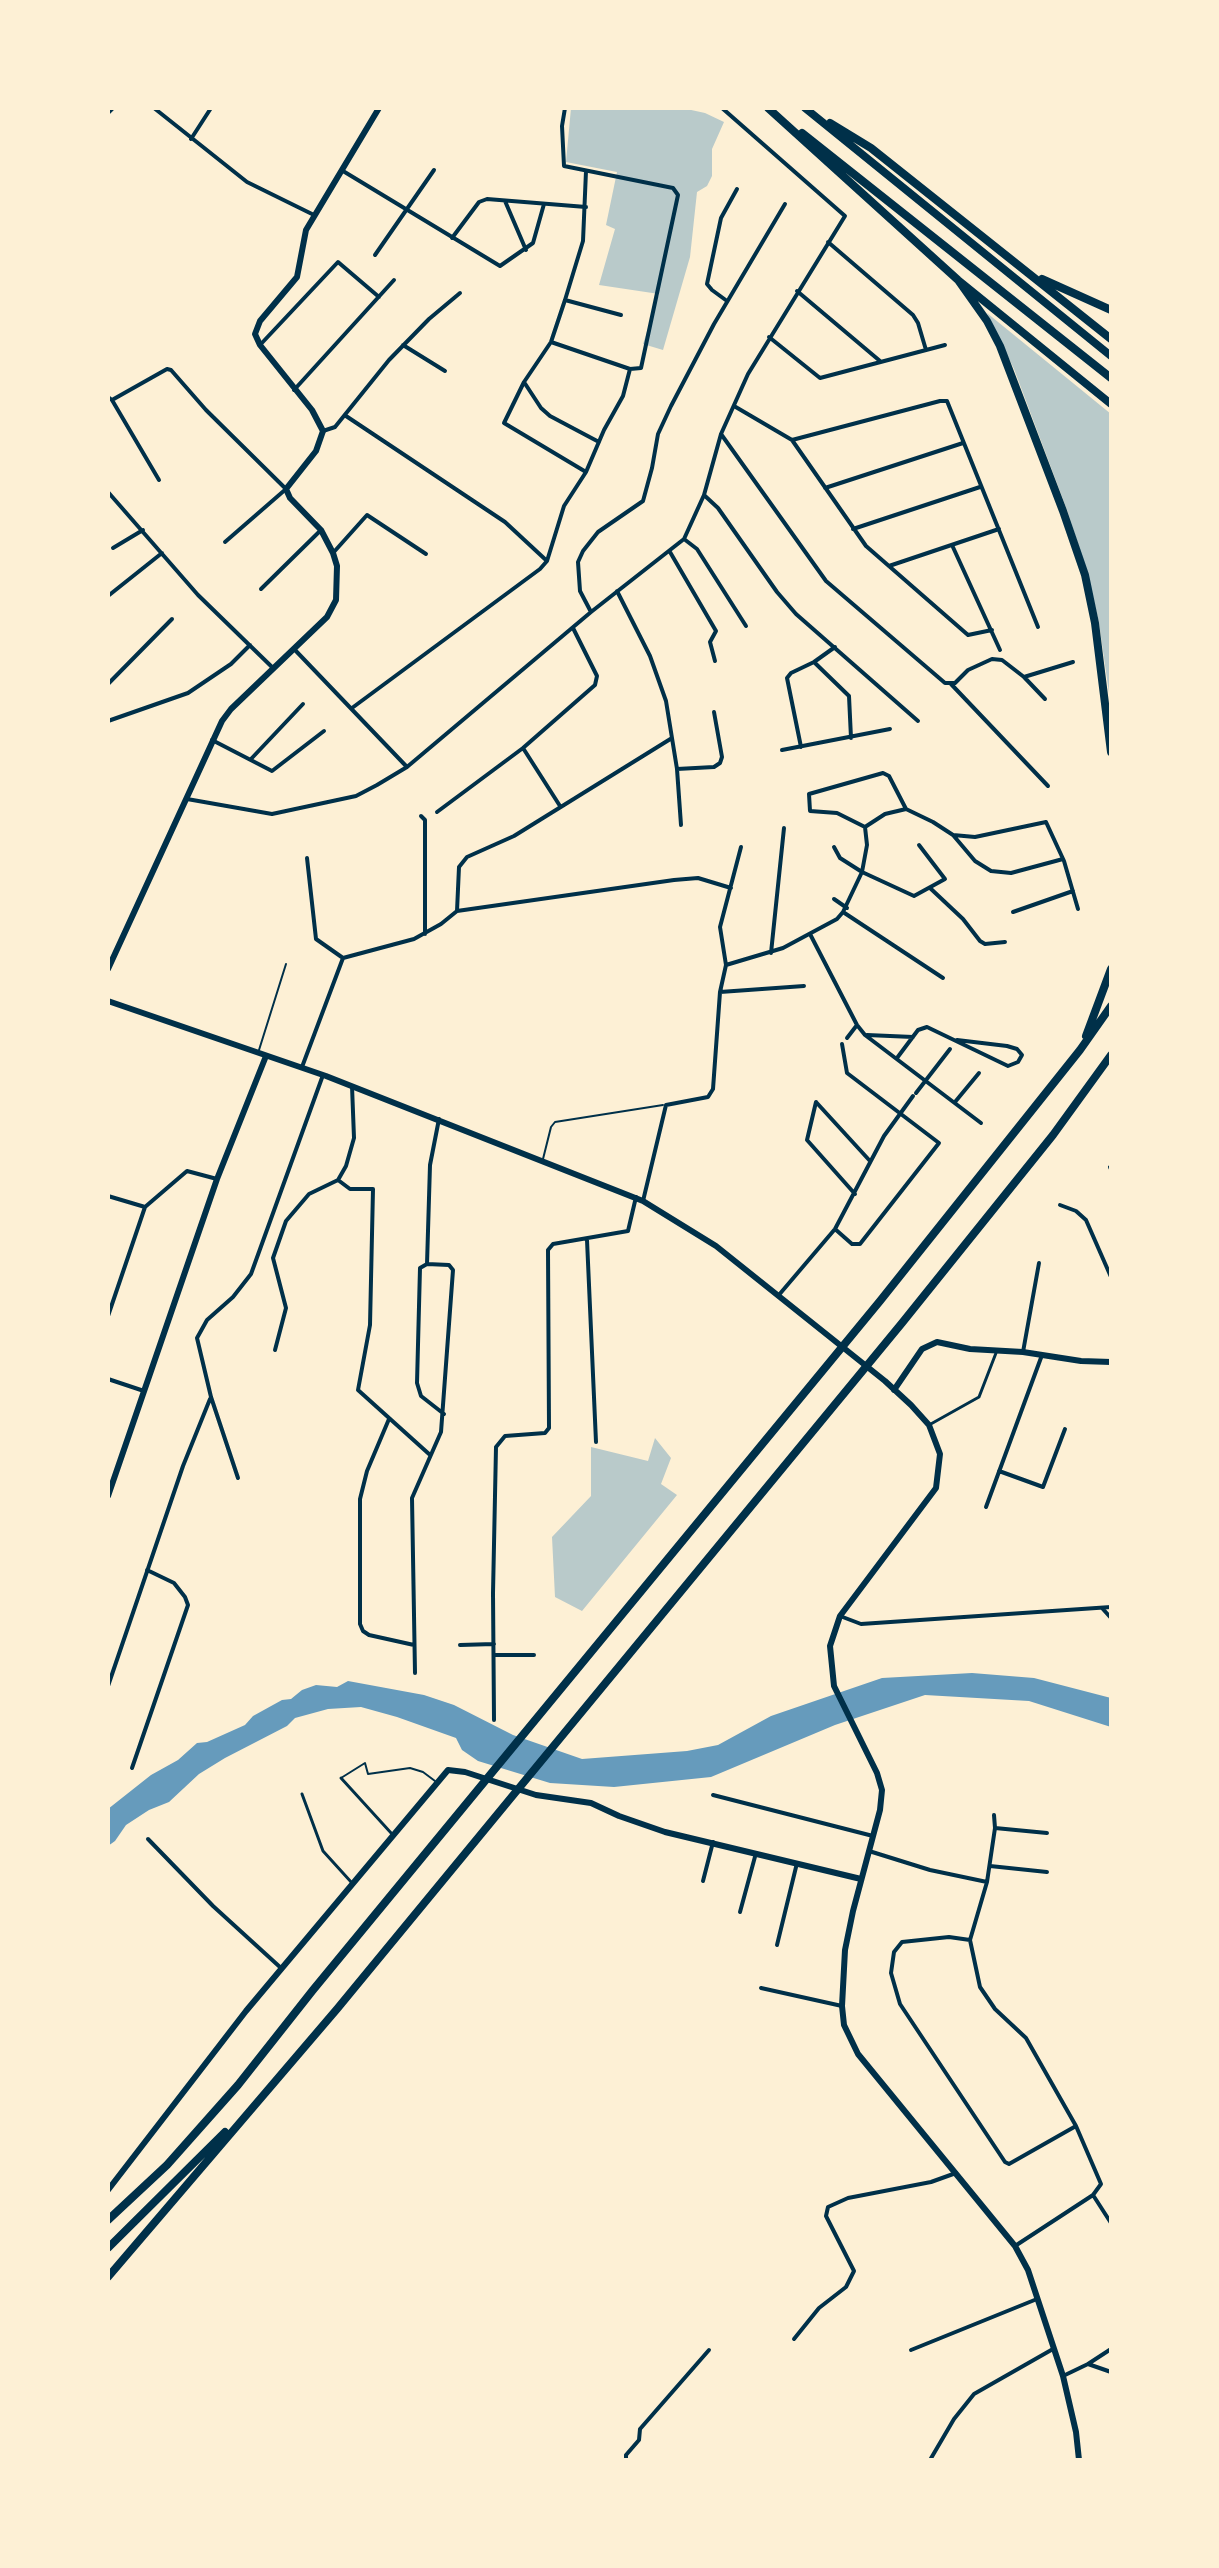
<!DOCTYPE html>
<style>
body{margin:0}
#map{position:relative;width:1219px;height:2568px;overflow:hidden;background:#fdf0d5;font-family:"Asap Condensed",sans-serif}
canvas{display:block}
.frame{position:absolute;inset:0;border:110px solid #fdf0d5;pointer-events:none}
</style>
<div id="map">
<canvas width="1219" height="2568"></canvas>
<div class="frame"></div>
</div>
<script>
const ctx = document.querySelector('canvas').getContext('2d');
ctx.lineJoin = 'round';
function fill(path, color) { ctx.fillStyle = color; ctx.fill(path, 'evenodd'); }
const shape = rows => new Path2D(rows.map(r => 'M' + r).join(''));
function stroke(path, color, width, dash) { ctx.strokeStyle = color; ctx.lineWidth = width; ctx.lineCap = dash ? 'butt' : 'round'; ctx.setLineDash(dash || []); ctx.stroke(path); }
fill(shape([
 [571,108,682,108,705,113,724,122,712,149,712,176,707,186,697,192,690,257,663,350,643,344,659,294,599,285,615,229,606,225,617,172,566,162],
 [987,313,1111,414,1111,707,1099,623,1088,574,1067,510,1014,369],
 [655,1438,671,1458,661,1484,677,1495,582,1611,555,1597,552,1537,591,1496,591,1447,648,1461]
]), '#b9caca');
fill(shape([
 [972,1673,1034,1678,1111,1698,1111,1727,1029,1701,925,1695,835,1725,711,1777,614,1787,550,1783,478,1761,462,1750,456,1738,397,1717,361,1707,328,1709,295,1718,287,1726,225,1758,199,1774,169,1802,149,1810,126,1825,115,1841,108,1846,108,1809,151,1775,178,1760,197,1743,207,1742,245,1725,253,1716,282,1700,291,1699,302,1690,316,1685,337,1687,348,1681,424,1695,454,1705,513,1735,582,1759,687,1751,718,1745,771,1716,882,1678]
]), '#669bbc');
stroke(shape([
 [259,1050,286,964],
 [543,1159,551,1127,555,1122,663,1105],
 [341,1778,365,1763,368,1774,410,1768,423,1772,435,1781]
]), '#003049', 2);
stroke(shape([
 [929,1425,979,1397,996,1353],
 [341,1778,392,1834],
 [302,1794,323,1851,352,1883]
]), '#003049', 3);
stroke(shape([
 [154,108,247,182,314,215],
 [108,113,113,108],
 [191,139,211,108],
 [343,171,500,266,533,243,544,204],
 [505,201,526,250],
 [452,238,479,202,487,199,586,207],
 [828,242,913,315,918,323,926,350],
 [375,255,434,170],
 [797,291,880,361],
 [565,300,621,315],
 [727,301,712,290,707,284,721,218,737,189],
 [769,337,820,378,945,345],
 [551,342,630,369,641,368,678,195,673,188,668,187,564,166,562,126,565,108],
 [260,345,338,262,379,297],
 [403,345,445,371],
 [524,382,541,408,550,416,599,442],
 [294,390,394,280],
 [108,397,112,400,159,480],
 [112,400,167,369,171,370,206,410,286,489,225,542],
 [734,406,792,440,866,546,968,635,992,630],
 [346,416,505,522,547,561],
 [323,431,335,427,389,360,429,319,460,293],
 [721,434,826,581,945,683,955,683,968,670,992,659,1002,660,1024,677,1073,662],
 [792,440,940,401,947,401,1038,627],
 [586,472,504,423,524,382,551,342,565,300,583,241,586,171],
 [825,488,963,443],
 [108,492,198,595,273,668],
 [704,495,718,508,777,592,796,614,918,721],
 [853,529,980,487],
 [684,539,697,549,746,626],
 [952,545,1000,650],
 [113,548,143,530],
 [670,552,716,631,710,642,715,661],
 [333,553,367,515,426,554],
 [889,566,999,529],
 [261,589,321,530],
 [617,591,650,656,666,701,677,769,681,825],
 [108,596,162,553],
 [591,612,580,591,578,562,583,551,598,532,643,501,652,468,658,434,671,406,714,324,785,204],
 [295,650,407,767],
 [815,663,849,696,851,738],
 [1024,677,1045,699],
 [108,684,172,619],
 [951,684,1048,786],
 [352,708,540,569,547,561,564,506,586,472,604,430,623,396,630,369],
 [108,721,188,693,231,664,250,645],
 [212,740,272,771,324,731],
 [801,747,787,678,791,673,814,662,835,647],
 [523,748,560,806],
 [782,750,890,729],
 [251,759,303,704],
 [677,769,714,767,720,763,722,757,714,712],
 [187,799,272,814,356,796,377,785,407,767,591,612,684,539,704,495,721,434,748,374,845,216,722,108],
 [437,812,523,748,595,685,597,676,573,628],
 [421,816,425,820,425,934],
 [865,827,885,814,906,809,933,822,953,835,975,861,991,871,1011,873,1063,859],
 [865,827,837,813,810,811,809,794,883,773,889,776,906,809],
 [953,835,975,837,1046,822,1064,861,1078,909],
 [834,847,840,858,862,872,914,896,945,879,919,845],
 [307,858,316,939,343,958],
 [930,888,963,919,980,941,985,944,1005,942],
 [834,899,847,908],
 [457,911,674,880,698,878,731,888],
 [843,912,943,978],
 [1013,912,1073,891],
 [810,934,857,1025,865,1035,981,1123],
 [771,953,784,828],
 [726,965,783,948,837,919,843,912,862,872,867,845,865,827],
 [720,992,804,986],
 [867,1035,913,1037],
 [847,1038,857,1025],
 [897,1058,918,1030,927,1027,1008,1066,1018,1062,1022,1055,1017,1049,1007,1046,957,1040],
 [302,1067,343,958,414,939,441,924,457,911,459,867,467,857,514,836,672,738],
 [916,1093,950,1049],
 [816,1102,807,1140,855,1194],
 [816,1102,870,1161],
 [955,1102,979,1073],
 [439,1119,430,1165,427,1264,420,1268,417,1383,421,1396,444,1414],
 [1110,1167,1111,1169],
 [338,1180,350,1189,373,1189,370,1325,358,1390,429,1454],
 [108,1196,145,1207,187,1171,217,1179],
 [643,1201,666,1105,708,1097,713,1089,720,992,726,965,720,927,741,847],
 [1060,1205,1076,1211,1086,1220,1111,1277],
 [835,1229,852,1244,860,1244,939,1143,847,1073,842,1044],
 [587,1240,596,1442],
 [778,1296,835,1229,884,1136,913,1096],
 [108,1316,145,1207],
 [275,1350,286,1308,273,1258,286,1221,309,1194,338,1180,346,1166,354,1138,352,1086],
 [1023,1352,1039,1263],
 [108,1379,144,1391],
 [389,1419,367,1471,360,1499,360,1624,363,1631,369,1635,414,1645],
 [999,1471,1043,1487,1065,1429],
 [238,1478,211,1397,197,1338,207,1320,233,1297,251,1274,323,1075],
 [986,1507,1042,1355],
 [1102,1608,1111,1618],
 [840,1616,861,1624,1111,1607],
 [460,1645,494,1644],
 [494,1655,534,1655],
 [415,1673,412,1498,441,1432,453,1270,449,1265,427,1264],
 [108,1686,183,1466,210,1399],
 [494,1720,493,1593,496,1447,505,1436,545,1433,549,1428,548,1250,553,1244,628,1231,636,1197],
 [132,1768,188,1605,185,1597,174,1583,147,1570],
 [713,1795,873,1836],
 [994,1815,995,1828,987,1882,970,1940,980,1987,995,2009,1026,2038,1076,2126,1101,2184,1093,2195,1015,2246],
 [995,1828,1047,1833],
 [148,1839,213,1906,281,1968],
 [869,1851,930,1870,987,1882],
 [990,1866,1047,1872],
 [703,1881,713,1842],
 [740,1912,756,1853],
 [970,1940,949,1937,902,1942,894,1952,891,1973,900,2004,1005,2162,1009,2164,1076,2126],
 [777,1945,797,1863],
 [761,1988,842,2006],
 [1093,2195,1111,2223],
 [794,2339,819,2308,846,2287,854,2271,826,2216,828,2207,848,2198,931,2182,956,2173],
 [911,2350,1037,2299],
 [1088,2364,1111,2372],
 [1063,2376,1088,2364,1111,2349],
 [626,2460,626,2455,639,2440,640,2429,709,2350],
 [930,2460,954,2419,974,2394,1053,2349]
]), '#003049', 4);
stroke(shape([
 [108,969,222,721,231,709,327,617,336,600,337,566,333,553,321,530,290,498,286,489,316,451,323,431,312,410,260,345,255,334,260,321,297,277,306,230,379,108],
 [108,1496,217,1179,266,1056]
]), '#003049', 6);
stroke(shape([
 [108,1001,326,1076,643,1201,716,1246,885,1381,911,1405,929,1425,940,1454,936,1488,840,1616,830,1646,834,1686,877,1773,882,1790,880,1810,853,1911,845,1950,842,2006,844,2025,858,2054,1015,2246,1028,2270,1063,2376,1076,2432,1079,2460],
 [894,1390,922,1349,937,1342,970,1349,1023,1352,1081,1361,1111,1362],
 [108,2190,246,2011,448,1770,465,1772,536,1795,591,1803,619,1816,665,1832,861,1879]
]), '#003049', 6);
stroke(shape([
 [768,108,958,280,1111,404],
 [805,108,1111,356],
 [830,123,871,148,1111,339],
 [802,133,1111,378],
 [1042,279,1111,310],
 [958,280,987,321,1000,346,1063,511,1085,575,1095,623,1111,752],
 [1086,1036,1111,969],
 [108,2220,167,2165,238,2085,313,1990,880,1301,1080,1050,1111,1006],
 [108,2248,225,2132],
 [108,2277,337,2009,902,1323,1053,1135,1111,1055]
]), '#003049', 8);
</script>
